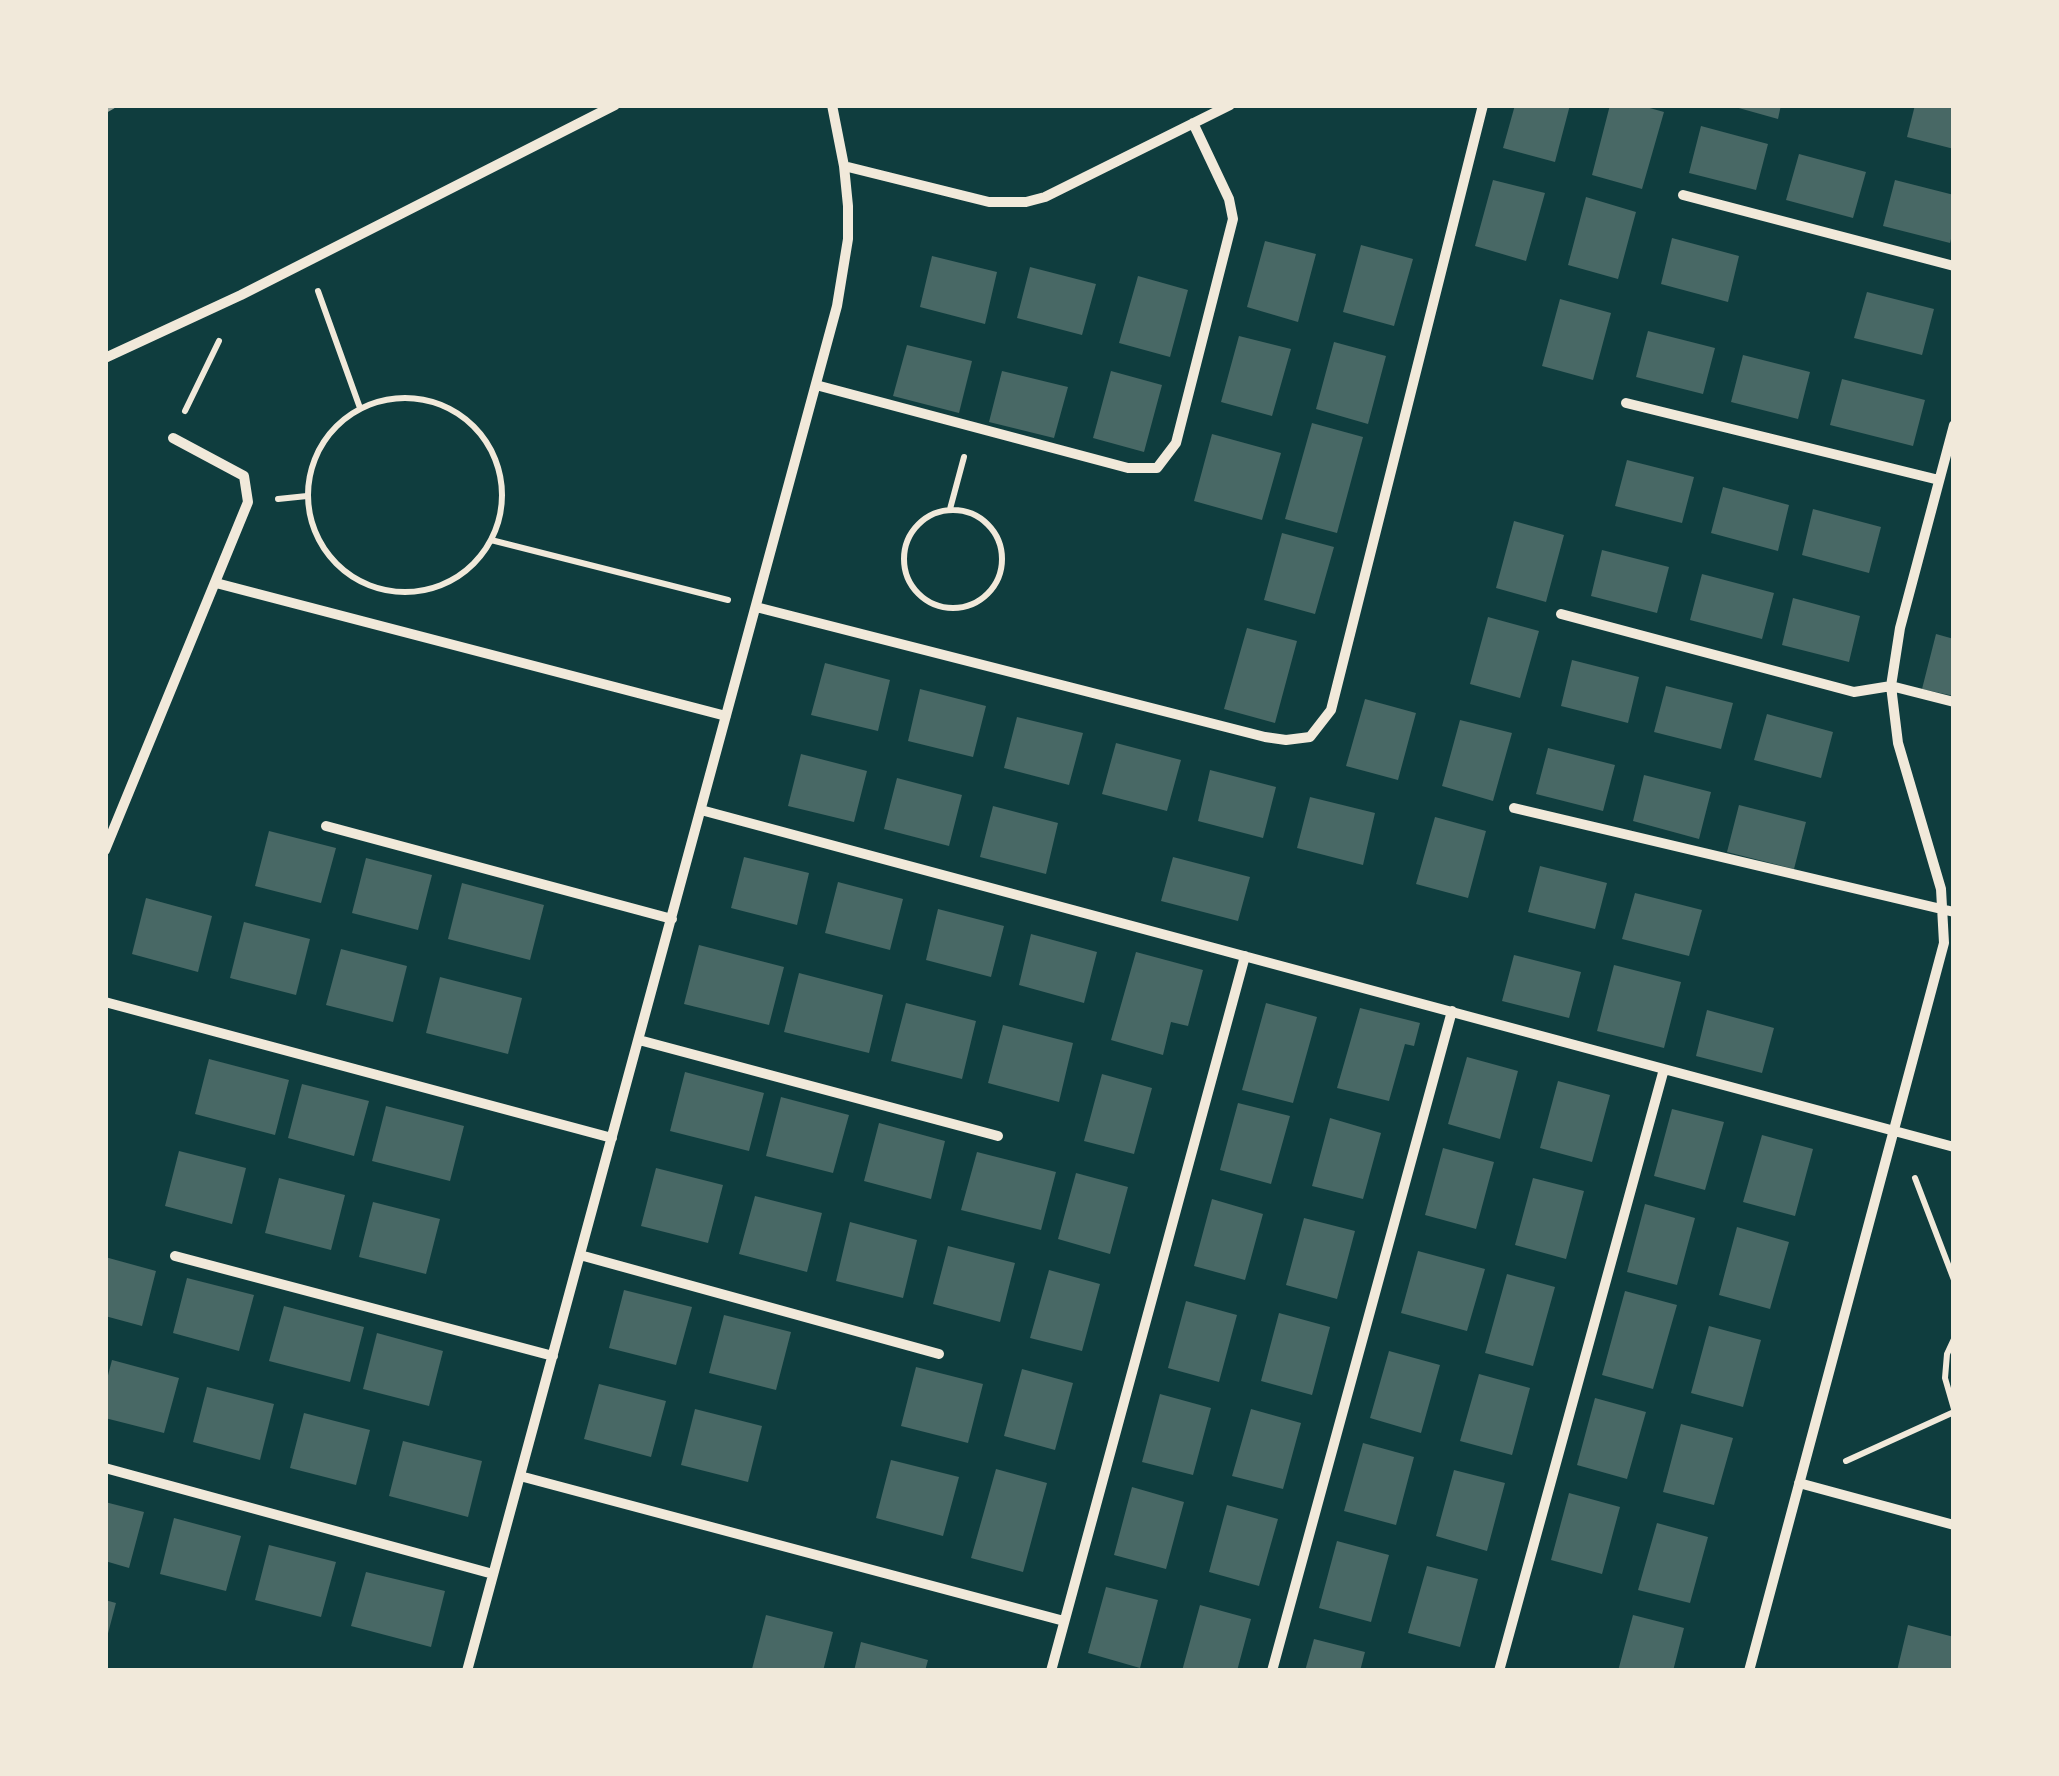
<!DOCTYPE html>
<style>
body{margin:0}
#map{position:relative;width:2059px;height:1776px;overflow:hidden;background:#0f3d3e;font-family:"Nunito Sans",sans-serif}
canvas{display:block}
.frame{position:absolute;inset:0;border:108px solid #f1e9da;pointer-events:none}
</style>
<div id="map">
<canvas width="2059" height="1776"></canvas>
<div class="frame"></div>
</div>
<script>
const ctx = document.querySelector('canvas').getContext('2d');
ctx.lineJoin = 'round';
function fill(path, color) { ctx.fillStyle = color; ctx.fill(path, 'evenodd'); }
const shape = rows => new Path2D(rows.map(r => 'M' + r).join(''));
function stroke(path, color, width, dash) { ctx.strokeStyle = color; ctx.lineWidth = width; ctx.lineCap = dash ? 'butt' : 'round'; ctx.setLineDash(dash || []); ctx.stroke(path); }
fill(shape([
 [1515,105,1570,105,1555,162,1503,148],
 [1610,105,1639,105,1664,112,1642,189,1592,175],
 [1728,105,1781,105,1778,119],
 [1915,105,1954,105,1954,149,1907,137],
 [1701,126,1768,144,1756,190,1689,173],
 [1799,154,1866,172,1853,218,1786,200],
 [1493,180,1545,193,1526,261,1475,246],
 [1895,180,1954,195,1954,227,1950,243,1883,226],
 [1586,197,1636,212,1618,279,1568,265],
 [1672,238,1739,256,1728,302,1661,284],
 [1265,241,1316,254,1298,322,1247,307],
 [1361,245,1413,259,1394,326,1343,312],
 [932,256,997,272,985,324,920,307],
 [1030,267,1096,284,1082,335,1017,318],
 [1138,276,1188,290,1170,357,1119,343],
 [1867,292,1934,309,1922,355,1854,338],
 [1560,299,1611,313,1593,380,1542,366],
 [1648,331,1715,348,1703,394,1636,377],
 [1239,336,1291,349,1272,416,1221,402],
 [1334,342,1386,356,1368,424,1316,409],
 [907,345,972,361,959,413,893,396],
 [1743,355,1810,372,1798,419,1731,402],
 [1002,371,1068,387,1054,438,989,422],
 [1111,371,1162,385,1144,452,1093,438],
 [1842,379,1925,400,1913,446,1830,425],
 [1312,423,1363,437,1337,533,1285,519],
 [1212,434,1281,453,1262,520,1194,501],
 [1627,460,1694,477,1682,523,1615,506],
 [1723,487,1789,505,1778,551,1711,533],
 [1813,509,1881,527,1869,573,1802,555],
 [1514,521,1564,535,1546,602,1496,588],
 [1282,533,1334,547,1315,614,1264,600],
 [1602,550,1669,567,1657,613,1591,596],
 [1702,574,1774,593,1762,639,1690,620],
 [1793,598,1860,616,1849,662,1782,645],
 [1488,617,1539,631,1520,698,1470,684],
 [1247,628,1297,641,1275,723,1224,709],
 [1936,634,1954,639,1954,696,1922,689],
 [1572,660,1639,677,1628,723,1561,706],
 [825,663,890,680,878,731,811,715],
 [1666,686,1733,703,1721,749,1654,732],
 [920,689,986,706,973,757,908,741],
 [1365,699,1416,713,1398,780,1346,766],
 [1767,714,1833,732,1821,778,1754,760],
 [1017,717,1083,733,1069,785,1004,768],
 [1460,720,1512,733,1493,801,1442,786],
 [1116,743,1181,760,1167,811,1102,794],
 [1548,748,1615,765,1603,811,1536,794],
 [801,754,867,771,854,822,788,806],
 [1210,770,1276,787,1263,838,1198,821],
 [1644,775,1711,792,1699,839,1633,821],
 [897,778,962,795,949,846,884,829],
 [1310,797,1375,813,1363,865,1297,848],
 [1739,805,1806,822,1794,869,1727,852],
 [993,806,1058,823,1046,874,980,857],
 [1435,817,1486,831,1468,898,1416,884],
 [269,831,336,848,321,903,255,886],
 [744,857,809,873,797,925,731,908],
 [1173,857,1250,877,1238,921,1161,901],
 [366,858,432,875,418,930,352,913],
 [1540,866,1607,883,1595,929,1528,912],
 [838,882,903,899,890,950,825,933],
 [462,883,544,905,530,960,448,939],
 [1635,893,1702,910,1689,956,1622,939],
 [146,898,212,916,198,972,132,954],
 [938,909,1004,926,991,977,926,960],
 [244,922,310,939,296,995,230,978],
 [1031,934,1097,952,1084,1003,1019,985],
 [699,945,784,967,769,1025,684,1004],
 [341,949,407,966,393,1022,326,1005],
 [1136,952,1203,970,1188,1026,1171,1022,1163,1055,1111,1040],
 [1514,955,1581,972,1569,1018,1502,1001],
 [1614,965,1681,982,1664,1048,1597,1031],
 [799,973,883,995,869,1053,784,1032],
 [440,977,522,998,508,1054,426,1033],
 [906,1003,976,1021,962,1079,891,1061],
 [1266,1003,1317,1017,1293,1103,1242,1090],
 [1360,1008,1420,1023,1414,1046,1405,1044,1389,1101,1337,1088],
 [1707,1010,1774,1028,1762,1073,1696,1056],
 [1003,1025,1073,1043,1059,1102,988,1083],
 [1467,1057,1518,1071,1500,1139,1448,1124],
 [209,1059,289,1080,275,1135,195,1114],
 [685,1072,764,1093,749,1151,670,1131],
 [1102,1074,1152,1088,1134,1154,1084,1141],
 [1558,1081,1610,1095,1592,1162,1540,1148],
 [302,1084,369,1101,354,1156,288,1138],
 [781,1097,849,1115,833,1173,766,1156],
 [1238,1103,1290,1116,1271,1184,1220,1170],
 [386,1106,464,1126,450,1181,372,1161],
 [1672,1109,1724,1122,1705,1190,1654,1176],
 [1330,1118,1381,1133,1363,1199,1312,1186],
 [879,1123,945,1141,931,1199,864,1181],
 [1762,1135,1813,1149,1795,1216,1743,1202],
 [1443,1148,1494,1162,1476,1229,1425,1215],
 [179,1151,246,1168,232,1224,165,1206],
 [977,1152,1056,1172,1041,1230,961,1210],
 [656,1168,723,1185,708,1243,641,1226],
 [1076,1173,1128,1187,1110,1254,1058,1239],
 [279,1178,345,1195,331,1250,265,1233],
 [1533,1178,1584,1191,1566,1259,1515,1245],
 [755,1196,822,1213,807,1272,739,1254],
 [1212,1199,1263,1214,1245,1280,1194,1266],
 [373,1202,440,1219,426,1274,359,1257],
 [1645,1204,1695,1218,1677,1285,1627,1272],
 [1304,1218,1355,1231,1337,1299,1286,1285],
 [850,1222,917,1240,903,1298,836,1281],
 [1737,1227,1789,1242,1770,1309,1719,1295],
 [948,1246,1015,1263,1000,1322,933,1304],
 [1418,1251,1485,1269,1467,1331,1401,1313],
 [105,1257,156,1271,142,1326,105,1316],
 [1049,1270,1100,1284,1082,1351,1030,1338],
 [1507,1274,1555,1287,1533,1366,1485,1353],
 [187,1278,254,1295,239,1351,173,1333],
 [624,1290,692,1307,676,1365,609,1348],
 [1625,1291,1677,1305,1653,1389,1602,1375],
 [1186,1301,1237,1315,1219,1382,1168,1368],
 [284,1306,364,1327,350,1382,269,1361],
 [1279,1313,1330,1327,1312,1395,1261,1381],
 [724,1315,791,1332,776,1390,709,1373],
 [1709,1326,1761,1340,1743,1407,1691,1393],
 [377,1333,443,1351,429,1406,363,1389],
 [1389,1351,1440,1365,1421,1433,1370,1418],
 [112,1360,179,1378,164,1433,105,1418,105,1387],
 [916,1367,983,1384,968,1443,901,1426],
 [1022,1369,1073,1383,1055,1450,1004,1436],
 [1479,1374,1530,1388,1512,1455,1460,1441],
 [599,1384,666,1401,651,1457,584,1439],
 [207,1387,274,1404,260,1460,193,1442],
 [1160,1394,1211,1408,1193,1475,1142,1462],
 [1595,1398,1646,1412,1627,1479,1577,1465],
 [695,1409,762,1426,748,1482,681,1465],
 [1251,1409,1301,1423,1283,1489,1232,1476],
 [304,1413,370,1430,356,1485,290,1468],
 [1681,1424,1733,1438,1714,1505,1663,1492],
 [403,1441,482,1461,468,1517,389,1496],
 [1363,1443,1414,1457,1396,1525,1344,1511],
 [891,1460,959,1477,943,1536,876,1518],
 [996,1469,1047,1483,1023,1572,971,1558],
 [1454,1470,1505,1483,1487,1551,1436,1536],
 [1132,1487,1184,1502,1166,1569,1114,1555],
 [1569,1493,1620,1507,1602,1574,1551,1560],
 [105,1502,144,1512,129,1568,105,1561],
 [1227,1505,1278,1519,1259,1586,1209,1572],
 [174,1518,241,1536,226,1591,160,1574],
 [1657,1523,1708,1537,1690,1603,1638,1590],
 [1337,1541,1389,1555,1371,1622,1319,1608],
 [269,1545,336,1562,321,1617,255,1600],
 [1427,1566,1478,1579,1460,1647,1408,1633],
 [366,1572,445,1591,431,1647,351,1626],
 [1106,1587,1158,1600,1140,1668,1088,1653],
 [105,1600,116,1603,106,1641,105,1641],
 [1200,1605,1251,1619,1237,1671,1182,1671],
 [766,1615,833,1632,823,1671,752,1669],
 [1633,1615,1684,1628,1673,1671,1618,1671],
 [1908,1625,1954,1637,1954,1671,1897,1671],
 [1314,1639,1365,1652,1360,1671,1305,1671],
 [861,1642,928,1660,925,1671,854,1671]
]), '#486865');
stroke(shape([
 [318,291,360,408],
 '308 495a97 97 0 1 1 194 0a97 97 0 1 1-194 0Z',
 [185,411,219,341],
 [278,499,307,496],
 [950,509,964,457],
 '904 559a49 49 0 1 1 98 0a49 49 0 1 1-98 0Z',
 [491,540,728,600],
 [1915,1178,1954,1280],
 [1954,1339,1947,1354,1945,1378,1954,1409],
 [1846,1461,1954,1412]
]), '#f1e9da', 6);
stroke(shape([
 [844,166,989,202,1026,202,1045,197,1230,105],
 [1683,195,1954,266],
 [105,358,241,295,615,105],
 [816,385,1128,468,1157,468,1176,443,1233,219,1229,199,1193,123],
 [1626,403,1939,480],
 [216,583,726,716],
 [756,607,1265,737,1286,740,1310,737,1331,710,1483,105],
 [1561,614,1854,692,1891,686,1954,702],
 [1514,808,1954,912],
 [701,810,1954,1147],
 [326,826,672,919],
 [105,850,248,502,244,476,173,438],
 [105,1002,612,1138],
 [639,1040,998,1136],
 [580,1255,939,1354],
 [175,1256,553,1356],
 [105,1468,493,1574],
 [520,1476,1064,1621],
 [1799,1483,1954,1525],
 [467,1671,837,306,848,239,848,206,844,166,832,105],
 [1051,1671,1245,956],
 [1272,1671,1452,1011],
 [1499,1671,1664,1069],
 [1749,1671,1944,943,1941,889,1898,743,1891,686,1900,628,1954,425]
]), '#f1e9da', 10);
stroke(shape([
 [105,109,112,105]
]), '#97a49c', 8);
</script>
